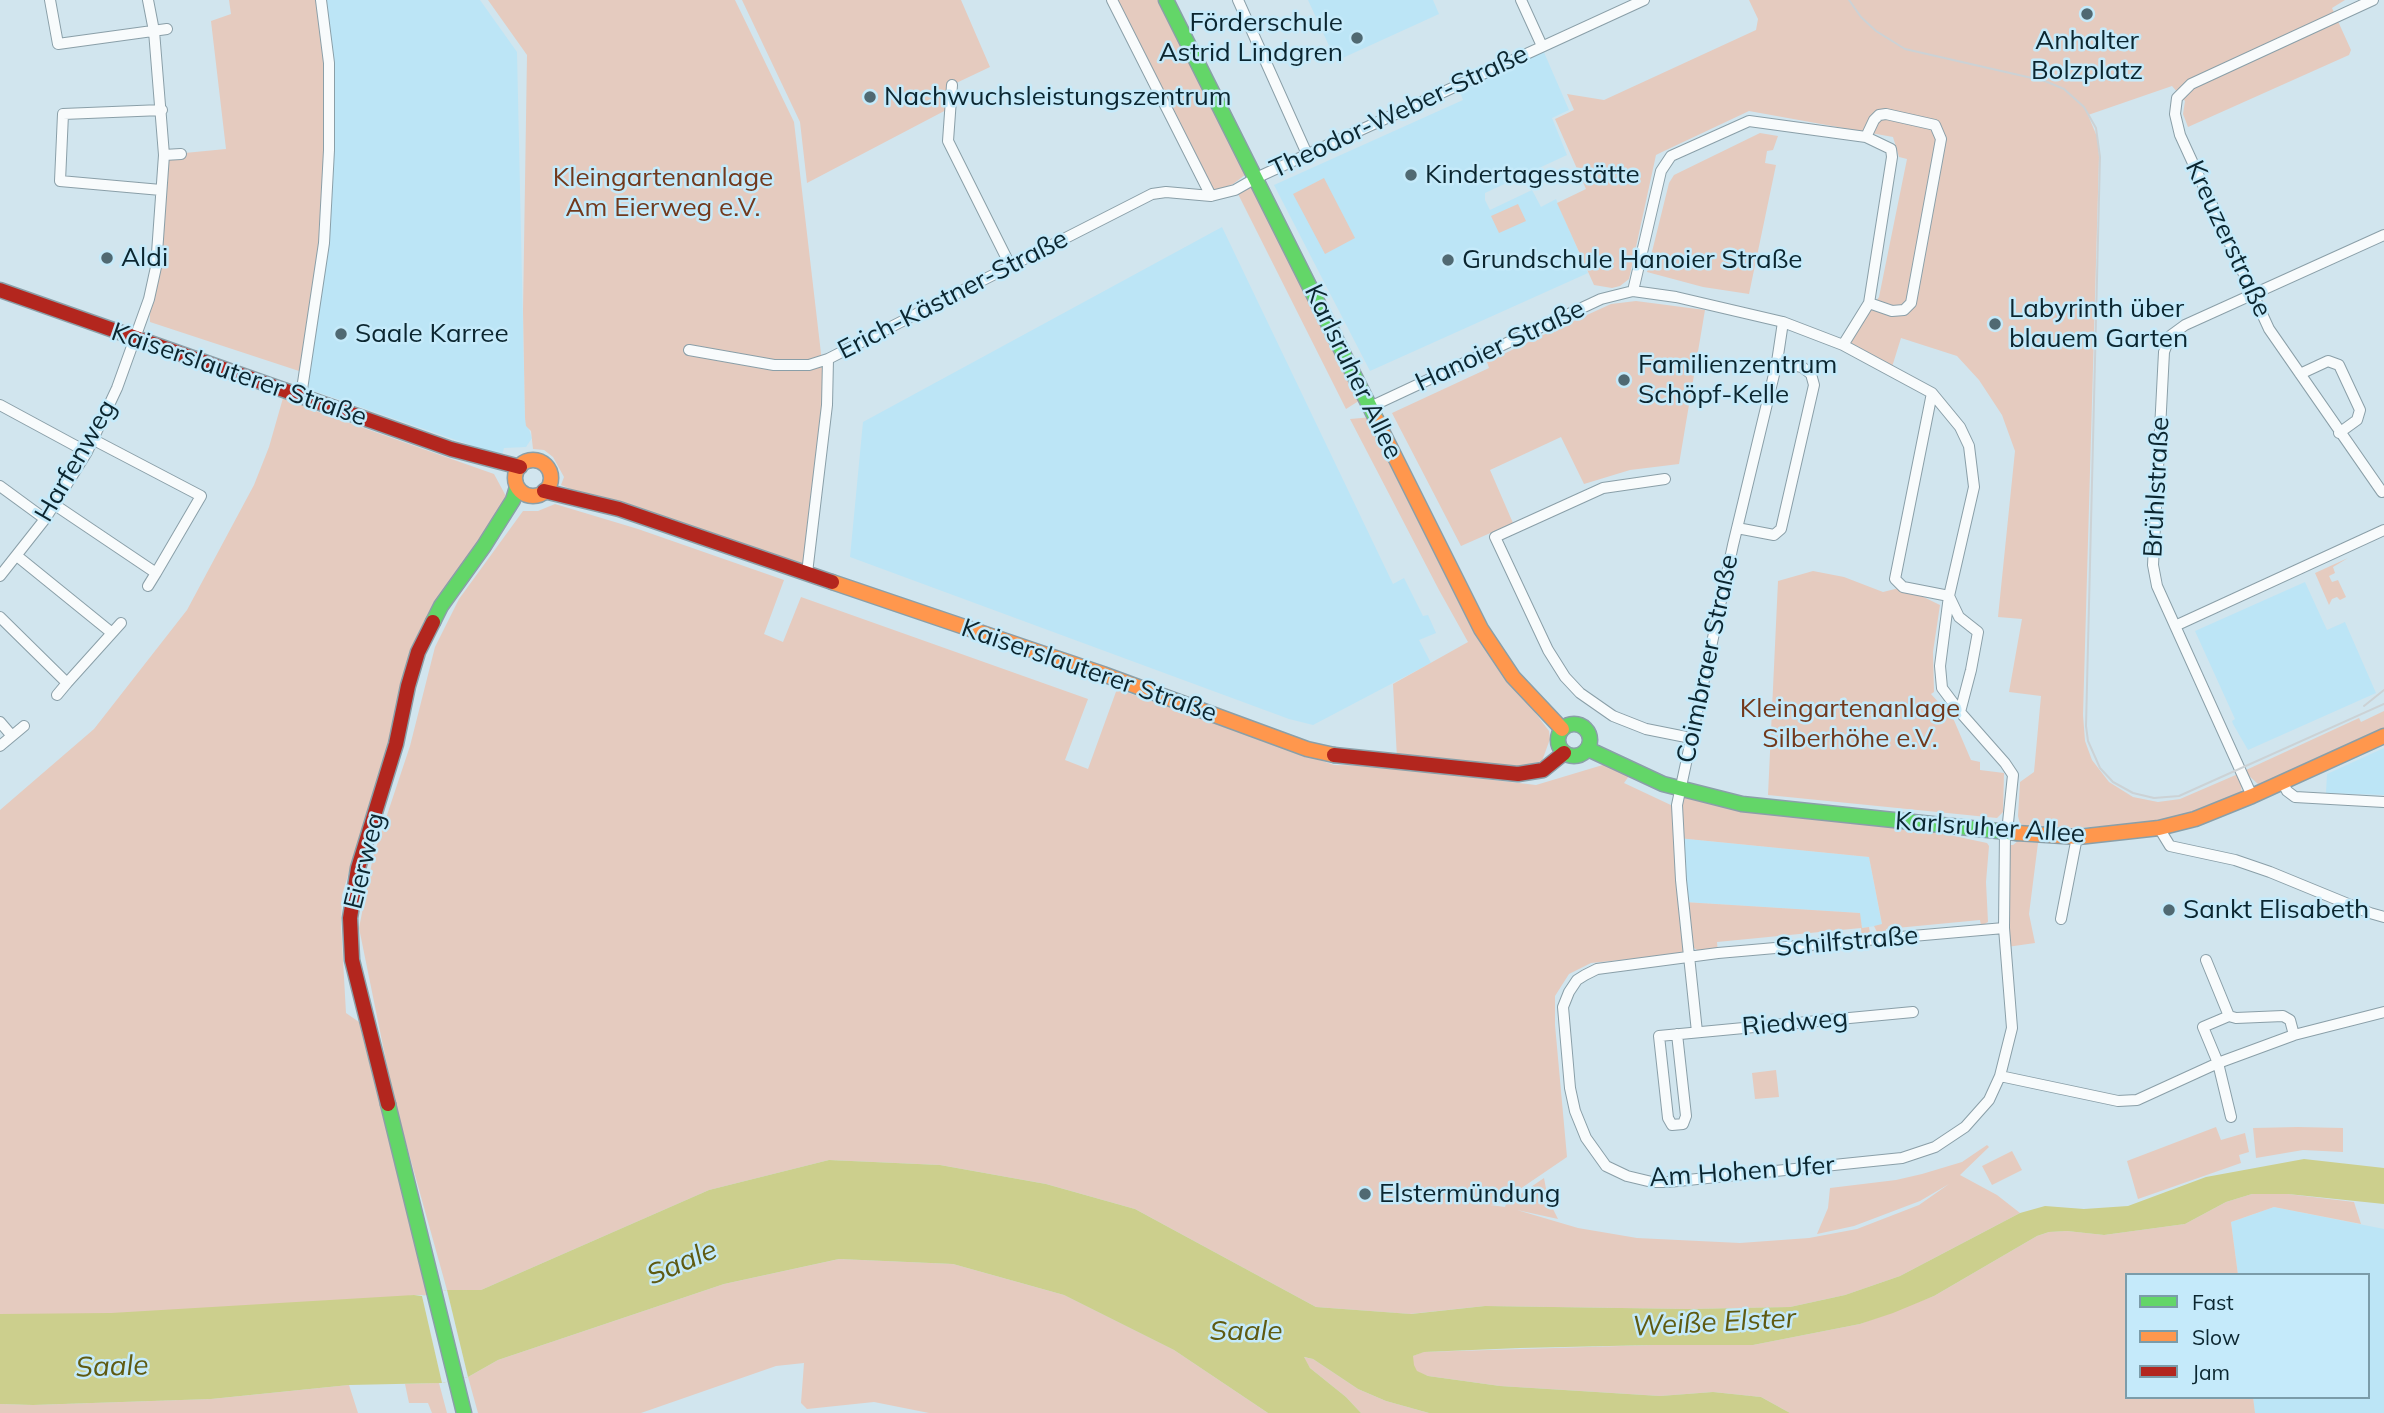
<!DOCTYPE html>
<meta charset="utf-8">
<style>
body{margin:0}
#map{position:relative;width:2384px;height:1413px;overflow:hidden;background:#d1e5ee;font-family:Mulish,sans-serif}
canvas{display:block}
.legend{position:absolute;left:2125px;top:1273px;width:245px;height:126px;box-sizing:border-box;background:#c5eafa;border:2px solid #7b9ca9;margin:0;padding:9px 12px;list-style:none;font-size:21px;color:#0b2630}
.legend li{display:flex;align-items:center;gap:14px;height:35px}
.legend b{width:35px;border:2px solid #7b9ca9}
</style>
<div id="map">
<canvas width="2384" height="1413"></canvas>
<ul class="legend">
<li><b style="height:9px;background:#63d668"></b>Fast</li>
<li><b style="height:9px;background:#ff974d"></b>Slow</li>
<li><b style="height:9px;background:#b3261e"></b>Jam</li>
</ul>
</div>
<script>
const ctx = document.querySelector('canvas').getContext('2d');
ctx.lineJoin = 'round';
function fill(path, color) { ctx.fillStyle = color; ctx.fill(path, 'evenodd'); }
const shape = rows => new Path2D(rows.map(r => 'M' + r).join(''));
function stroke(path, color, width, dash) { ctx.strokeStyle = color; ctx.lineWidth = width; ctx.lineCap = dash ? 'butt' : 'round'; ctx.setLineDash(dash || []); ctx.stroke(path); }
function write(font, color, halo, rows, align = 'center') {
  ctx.font = font + ' Mulish,sans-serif'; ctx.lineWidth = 5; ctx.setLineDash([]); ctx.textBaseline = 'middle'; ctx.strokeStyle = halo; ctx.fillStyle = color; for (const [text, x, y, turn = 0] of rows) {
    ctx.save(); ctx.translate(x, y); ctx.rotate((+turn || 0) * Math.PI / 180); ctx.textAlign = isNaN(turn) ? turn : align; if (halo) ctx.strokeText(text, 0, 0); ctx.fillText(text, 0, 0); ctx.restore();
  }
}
fill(shape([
 [325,0,480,0,517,52,525,418,532,438,526,447,504,448,502,456,308,389],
 [1308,0,1433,0,1439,14,1336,61],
 [1543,50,1569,110,1552,118,1567,155,1485,193,1485,200,1490,210,1532,190,1541,207,1556,199,1588,273,1370,371,1274,185,1463,100,1459,89],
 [1222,227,1393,584,1404,578,1423,616,1428,615,1436,633,1419,640,1431,663,1313,725,1289,719,850,557,863,422],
 [2305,582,2327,630,2345,622,2376,693,2248,750,2233,724,2232,721,2235,719,2195,631],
 [2384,748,2384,795,2326,793,2327,774],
 [1678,838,1869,857,1882,925,1862,928,1859,913,1684,902],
 [2274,1207,2384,1229,2384,1413,2255,1413,2253,1397,2368,1397,2368,1275,2238,1275,2231,1222]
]), '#bce5f6');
fill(shape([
 [229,0,318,0,329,63,324,243,303,357,299,371,150,322,149,299,164,155,226,149,211,21,231,14],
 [488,0,735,0,794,122,827,405,807,573,619,509,561,485,564,477,553,457,544,450,533,449,531,431,526,426,525,418,523,311,527,55],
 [742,0,961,0,990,67,952,85,950,108,807,183,800,122],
 [1116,0,1161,0,1246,168,1245,175,1233,184,1213,192],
 [1749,0,2345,0,2332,8,2351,50,2349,55,2188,127,2183,114,2185,101,2172,86,2088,115,2098,139,2099,157,2083,715,2085,741,2092,760,2109,782,2133,797,2158,802,2180,799,2238,774,2242,782,2241,794,2213,807,2163,821,2136,825,2042,829,2020,824,2018,816,2020,782,2034,772,2041,696,2009,692,2022,619,1998,617,2015,451,2002,415,1979,380,1957,356,1901,338,1892,367,1848,343,1879,297,1907,159,1899,157,1893,137,1749,111,1662,152,1656,155,1629,279,1620,286,1612,288,1594,285,1557,203,1586,189,1555,119,1574,110,1567,94,1604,100,1756,30,1758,19],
 [1760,133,1778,136,1773,150,1767,151,1765,163,1776,165,1749,294,1703,287,1647,272,1669,183,1674,175],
 [1324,178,1355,238,1325,254,1293,194],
 [1258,183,1365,397,1346,409,1237,192],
 [1518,204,1526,221,1499,233,1491,216],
 [1636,301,1705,310,1679,464,1630,470,1584,484,1561,437,1490,470,1513,523,1461,546,1392,413,1489,368,1487,362,1543,335,1611,304],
 [285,391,307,408,494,474,507,498,498,514,424,621,413,648,387,747,342,895,341,925,346,1013,359,1022,428,1295,414,1295,0,1376,0,810,94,729,187,610,254,485,269,447],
 [1373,417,1490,653,1549,731,1550,739,1542,761,1520,767,1397,758,1393,684,1468,642,1439,590,1350,419],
 [555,504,638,529,784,580,764,634,783,642,801,597,1088,699,1065,760,1088,769,1117,689,1334,765,1376,766,1384,760,1476,778,1536,785,1606,764,1629,776,1624,783,1673,806,1684,902,1860,913,1862,928,1869,927,1870,934,1862,938,1861,928,1717,942,1718,953,1706,956,1694,948,1686,909,1689,953,1591,963,1569,974,1555,996,1555,1025,1567,1157,1498,1204,1490,1205,1505,1207,1506,1204,1544,1178,1548,1199,1558,1219,1517,1210,1578,1228,1637,1238,1740,1243,1809,1238,1857,1229,1919,1205,1949,1184,1920,1201,1854,1226,1817,1234,1828,1208,1830,1188,1896,1180,1922,1174,1962,1162,1987,1145,1989,1147,1960,1175,1997,1195,2020,1213,1900,1276,1845,1295,1790,1307,1689,1309,1485,1306,1410,1314,1316,1307,1135,1209,1046,1184,940,1165,829,1160,709,1190,481,1290,447,1290,394,1100,359,928,373,857,410,746,435,647,459,599,523,511,538,511],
 [2348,558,2333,567,2335,573,2329,576,2332,582,2338,580,2346,597,2340,600,2337,597,2332,599,2329,605,2315,573],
 [1813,571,1844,577,1883,592,1903,587,1940,605,1933,652,1934,692,1931,694,1953,718,1971,760,1980,762,1980,770,2004,773,2003,812,1997,818,1768,795,1778,581],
 [2384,711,2384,731,2259,785,2247,774,2246,770,2359,718,2361,722],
 [1679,789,1874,819,1987,843,1989,846,1986,882,1988,922,1981,926,1980,920,1886,929,1886,936,1879,936,1874,926,1882,924,1869,857,1678,838],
 [2018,841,2038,843,2029,914,2035,943,2007,947,2004,845,2013,845],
 [1776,1070,1779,1097,1755,1099,1752,1073],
 [2216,1127,2221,1140,2245,1133,2249,1152,2239,1155,2241,1163,2138,1199,2127,1161],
 [2298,1127,2343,1128,2343,1152,2303,1150,2256,1158,2253,1128],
 [2012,1151,2022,1170,1992,1185,1982,1166],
 [2252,1194,2288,1194,2354,1202,2361,1224,2274,1207,2231,1222,2238,1275,2127,1275,2127,1397,2253,1397,2255,1413,1790,1413,1761,1397,1713,1392,1660,1396,1500,1386,1428,1376,1417,1372,1413,1365,1413,1356,1423,1352,1654,1345,1753,1345,1860,1324,1934,1296,2037,1236,2049,1232,2067,1231,2104,1235,2185,1224,2226,1202],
 [839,1259,953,1264,1064,1295,1174,1350,1268,1413,929,1413,874,1402,807,1409,801,1403,804,1363,776,1366,641,1413,478,1413,468,1377,498,1360,724,1284],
 [1303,1357,1313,1359,1358,1389,1386,1401,1429,1413,1361,1413,1346,1397,1310,1368],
 [439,1383,447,1413,432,1413,428,1403,409,1403,405,1384],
 [349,1385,358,1413,0,1413,0,1404,33,1405,211,1399]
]), '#e5cbbf');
fill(shape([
 [2304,1159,2384,1168,2384,1204,2288,1194,2252,1194,2226,1202,2185,1224,2104,1235,2067,1231,2049,1232,2037,1236,1934,1296,1893,1313,1860,1324,1753,1345,1654,1345,1520,1348,1424,1352,1413,1356,1414,1365,1417,1371,1428,1376,1500,1386,1660,1396,1713,1392,1761,1397,1790,1413,1429,1413,1386,1401,1358,1389,1313,1359,1304,1357,1310,1368,1346,1397,1361,1413,1268,1413,1174,1350,1064,1295,953,1264,839,1259,724,1284,498,1360,468,1377,442,1383,349,1385,211,1399,33,1405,0,1404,0,1314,111,1313,414,1295,422,1296,447,1290,481,1290,709,1190,829,1160,940,1165,1046,1184,1135,1209,1316,1307,1411,1314,1485,1306,1689,1309,1790,1307,1845,1295,1900,1276,2020,1213,2045,1206,2084,1209,2128,1206,2206,1177]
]), '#cccf8d');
fill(shape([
 [447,1290,468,1377,442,1383,422,1296]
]), '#d1e5ee');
const street = shape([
 [50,0,58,44,167,29],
 [1112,0,1211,196],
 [1238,0,1307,154],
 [1521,0,1542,46],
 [2373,0,2191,84,2177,98,2175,114,2180,135,2269,329,2382,492],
 [952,85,948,141,1010,265],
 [1866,137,1874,120,1879,115,1886,114,1935,125,1941,139,1911,303,1904,310,1892,311,1869,303],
 [164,155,181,154],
 [161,190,60,181,63,114,162,110],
 [1633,291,1661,171,1671,156,1749,121,1866,137,1891,149,1892,157,1869,303,1843,345],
 [689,350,774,365,809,365,828,359,1152,194,1166,192,1211,196,1235,190,1256,178,1644,0],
 [2300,374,2328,361,2339,365,2360,410,2357,420,2339,433],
 [1932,393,1895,579,1903,587,1949,596],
 [301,396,324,243,329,150,329,63,321,0],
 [0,405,87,452],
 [1370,407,1601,299,1633,291,1676,297,1783,322,1843,345,1932,393,1960,427,1969,446,1974,487,1949,596,1940,666,1942,688,1960,712,2005,763,2013,775,2007,832],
 [1665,479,1603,488,1495,537,1548,650,1565,677,1580,693,1613,716,1646,729,1691,738],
 [0,486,45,519],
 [55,505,156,573,201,496,94,440],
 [1737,528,1774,535,1781,529,1814,385,1811,374,1802,367,1777,362],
 [807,573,827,405,828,359],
 [0,576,45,519,87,452,117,388,149,299,156,267,164,155,154,31,148,0],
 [148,586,156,573],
 [1949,596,1959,617,1978,632,1971,670,1960,712],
 [0,617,67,683,112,633,17,556],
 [2175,626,2384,530],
 [112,633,121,623],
 [57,695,67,683],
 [0,722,12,736,0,746],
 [12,736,24,726],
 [2283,783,2287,791,2295,797,2384,802],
 [2252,796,2157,586,2153,565,2164,352,2170,336,2185,325,2384,235],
 [2159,828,2170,846,2235,860,2270,872,2370,913,2384,917],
 [2061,919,2077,837],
 [2004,928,1718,953,1597,969,1585,975,1577,980,1569,992,1563,1007,1570,1088,1575,1111,1586,1138,1606,1166,1627,1176,1652,1182,1668,1182,1902,1158,1935,1147,1965,1127,1989,1100,2000,1076,2012,1028,2004,928,2005,832],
 [2206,960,2229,1016],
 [1697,1032,1681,880,1677,805,1733,545,1777,362,1783,322],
 [1677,1034,1686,1116,1683,1124,1672,1125,1668,1118,1659,1036,1913,1012],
 [2000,1076,2118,1101,2137,1100,2218,1063,2294,1035,2384,1012],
 [2231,1117,2218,1063,2203,1027,2229,1016,2236,1018,2283,1016,2290,1020,2294,1035]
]);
const fast = shape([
 [1166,0,1376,419],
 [433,622,441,606,484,546,513,500,517,487],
 '1558 740a16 16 0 1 1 32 0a16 16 0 1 1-32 0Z',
 [1588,749,1663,784,1742,804,2017,833],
 [388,1104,464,1413]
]);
const slow = shape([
 [1376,419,1481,629,1513,677,1562,729],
 '515 478a18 18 0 1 1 36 0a18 18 0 1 1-36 0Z',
 [832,582,1103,674,1307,749,1334,755],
 [2017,833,2078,837,2159,828,2195,819,2252,796,2384,736]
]);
const jam = shape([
 [0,290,451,449,520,467],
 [544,491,619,509,832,582],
 [1334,755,1518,774,1543,770,1564,753],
 [388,1104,352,960,350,918,358,868,396,744,408,686,418,652,433,622]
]);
stroke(street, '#8a9fa8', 12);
stroke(fast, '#8a9fa8', 17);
stroke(slow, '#8a9fa8', 17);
stroke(jam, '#8a9fa8', 17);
stroke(street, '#f8fbfc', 10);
stroke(fast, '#63d668', 14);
stroke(slow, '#ff974d', 14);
stroke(jam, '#b3261e', 14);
stroke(shape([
 [1849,0,1861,17,1876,31,1905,49,2045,81,2064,89,2084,107,2096,128,2100,157,2086,726,2088,741,2100,768,2113,782,2133,793,2154,798,2179,796,2384,704],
 [2364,706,2384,690]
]), '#ccd2d5', 2);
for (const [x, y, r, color] of [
 [2087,14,7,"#506972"],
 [1357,38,7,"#506972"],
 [870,97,7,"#506972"],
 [1411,175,7,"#506972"],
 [107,258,7,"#506972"],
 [1448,260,7,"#506972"],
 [1995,324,7,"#506972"],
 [341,334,7,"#506972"],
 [1624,380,7,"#506972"],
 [2169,910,7,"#506972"],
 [1365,1194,7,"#506972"]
]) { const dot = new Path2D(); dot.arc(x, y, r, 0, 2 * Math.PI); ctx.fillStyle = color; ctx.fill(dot); stroke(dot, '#c5eafa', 2.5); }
write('26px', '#0b2630', '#c5eafa', [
 ["Förderschule",1343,23,"right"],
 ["Astrid Lindgren",1343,53,"right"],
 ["Anhalter",2087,41,"center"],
 ["Bolzplatz",2087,71,"center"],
 ["Nachwuchsleistungszentrum",884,97],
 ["Kindertagesstätte",1425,175],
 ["Aldi",121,258],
 ["Grundschule Hanoier Straße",1462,260],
 ["Labyrinth über",2009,309],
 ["blauem Garten",2009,339],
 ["Saale Karree",355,334],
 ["Familienzentrum",1638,365],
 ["Schöpf-Kelle",1638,395],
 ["Sankt Elisabeth",2183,910],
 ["Elstermündung",1379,1194]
], 'left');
write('26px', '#0b2630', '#c5eafa', [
 ["Theodor-Weber-Straße",1399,112,-25],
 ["Kreuzerstraße",2228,239,65],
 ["Erich-Kästner-Straße",953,295,-27],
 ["Hanoier Straße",1500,346,-25],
 ["Karlsruher Allee",1353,372,64],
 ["Kaiserslauterer Straße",239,375,19],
 ["Harfenweg",76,461,-60],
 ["Brühlstraße",2157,487,-87],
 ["Coimbraer Straße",1708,659,-78],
 ["Kaiserslauterer Straße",1089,671,19],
 ["Karlsruher Allee",1990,828,4],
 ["Eierweg",365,861,-76],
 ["Schilfstraße",1847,942,-5],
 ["Riedweg",1795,1023,-5],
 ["Am Hohen Ufer",1742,1172,-4]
]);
write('26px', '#72391c', '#c5eafa', [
 ["Kleingartenanlage",663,178],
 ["Am Eierweg e.V.",663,208],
 ["Kleingartenanlage",1850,709],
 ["Silberhöhe e.V.",1850,739]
]);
write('italic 28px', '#5f5a11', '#c5eafa', [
 ["Saale",682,1263,-23],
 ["Weiße Elster",1714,1323,-3],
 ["Saale",1246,1332],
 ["Saale",112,1367,-2]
]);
</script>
